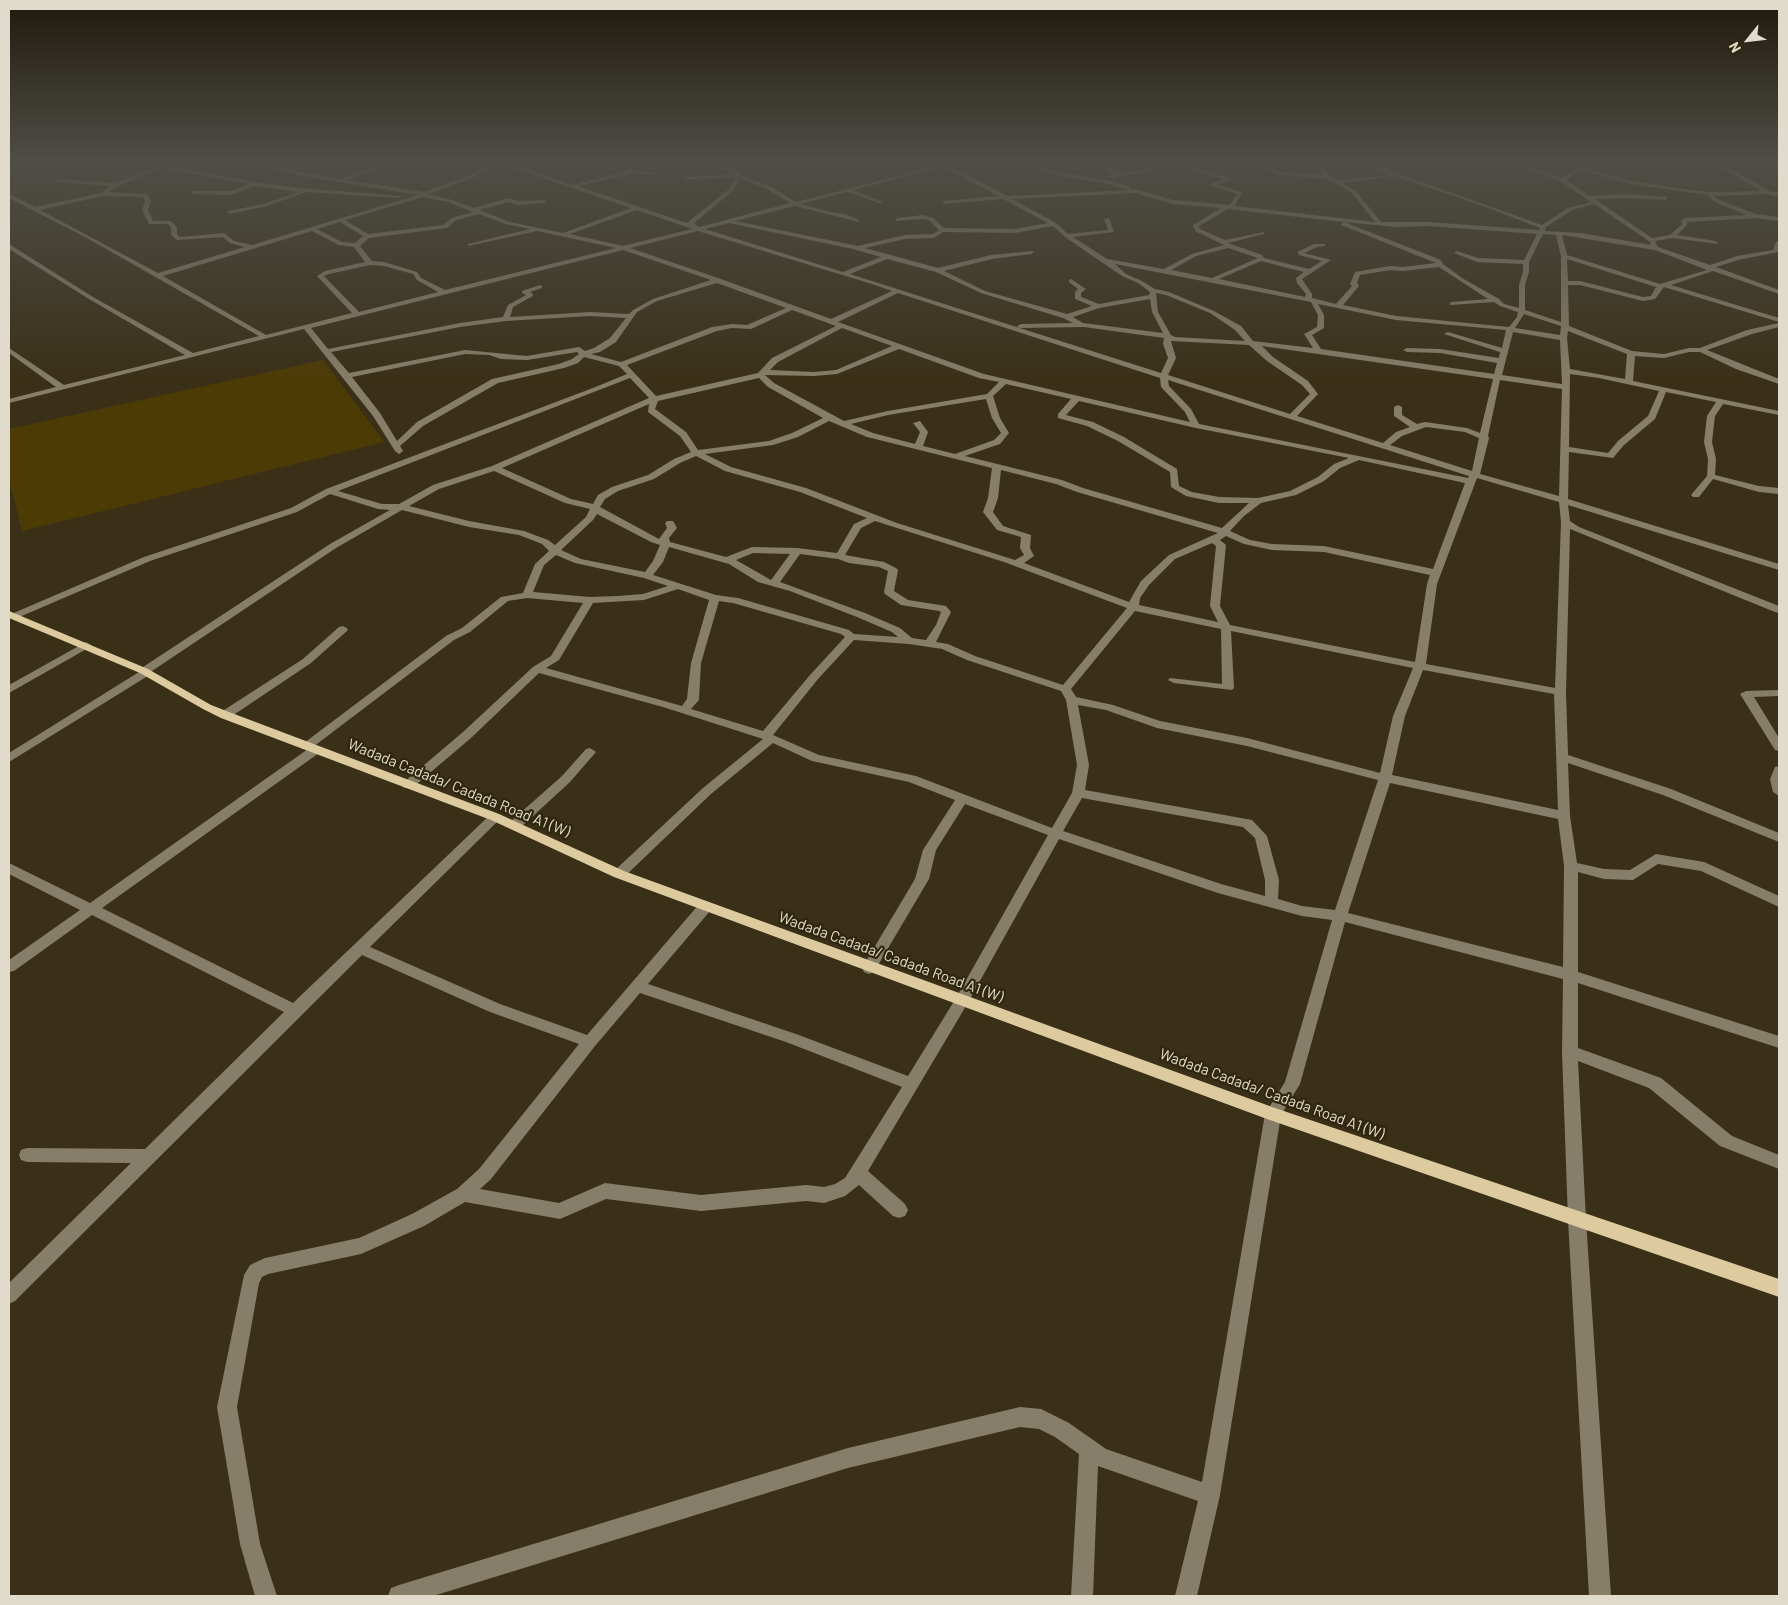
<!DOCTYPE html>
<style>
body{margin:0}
#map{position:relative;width:1788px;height:1605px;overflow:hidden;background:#3a3017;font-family:Barlow,sans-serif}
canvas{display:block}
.frame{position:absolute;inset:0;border:10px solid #e1dbcc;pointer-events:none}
.north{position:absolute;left:1723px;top:15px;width:50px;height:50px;-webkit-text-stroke:4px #30260d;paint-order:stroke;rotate:241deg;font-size:14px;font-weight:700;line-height:20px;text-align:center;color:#e1dbcc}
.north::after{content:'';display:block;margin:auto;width:18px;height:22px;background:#e1dbcc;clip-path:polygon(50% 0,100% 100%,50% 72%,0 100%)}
</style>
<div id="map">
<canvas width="1788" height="1605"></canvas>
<div class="frame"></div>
<div class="north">N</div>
</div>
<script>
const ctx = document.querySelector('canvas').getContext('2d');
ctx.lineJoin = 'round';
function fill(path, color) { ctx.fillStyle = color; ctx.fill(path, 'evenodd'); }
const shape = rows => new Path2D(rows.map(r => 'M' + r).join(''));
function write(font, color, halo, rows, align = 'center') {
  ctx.font = font + ' Barlow,sans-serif'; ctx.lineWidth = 4.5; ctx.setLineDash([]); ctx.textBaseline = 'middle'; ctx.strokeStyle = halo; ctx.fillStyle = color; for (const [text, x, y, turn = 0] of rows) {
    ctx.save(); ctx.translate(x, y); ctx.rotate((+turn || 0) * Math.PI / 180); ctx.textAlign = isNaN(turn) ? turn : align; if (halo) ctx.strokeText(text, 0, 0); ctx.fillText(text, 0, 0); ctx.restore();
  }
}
fill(shape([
 [323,360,384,442,22,531,9,479,9,429]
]), '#4d3b05');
fill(shape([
 [102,160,121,160,163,165,255,182,300,188,402,196,399,198,306,192,267,206,229,214,227,211,264,204,299,192,255,186,231,195,193,194,191,191,230,191,249,184,160,168,116,187,109,192,147,194,151,201,148,210,153,221,171,221,177,227,177,234,180,237,224,233,234,241,252,245,418,195,296,175,246,160,257,160,290,170,321,160,330,160,296,171,342,179,377,164,379,167,348,180,424,192,468,176,493,162,489,160,502,160,572,185,627,171,618,161,623,160,633,170,658,173,655,175,631,174,578,186,687,223,730,188,736,177,684,180,686,177,733,174,711,160,718,160,730,166,771,160,788,160,733,169,741,175,771,187,796,202,940,165,940,163,956,160,966,160,949,166,1008,196,1129,190,1104,183,1065,177,1005,160,1015,160,1065,173,1106,180,1131,187,1129,190,1135,189,1173,200,1230,205,1237,194,1208,185,1223,179,1198,172,1175,161,1154,165,1153,168,1143,173,1111,178,1108,176,1113,174,1087,160,1094,160,1119,172,1140,170,1148,166,1151,162,1162,160,1182,160,1202,170,1231,178,1231,180,1217,185,1242,192,1235,206,1375,222,1352,193,1327,179,1278,175,1263,165,1262,160,1268,160,1268,163,1281,172,1323,175,1311,160,1316,160,1330,176,1338,180,1390,175,1351,160,1360,160,1542,225,1568,208,1591,202,1560,181,1504,160,1512,160,1561,178,1586,162,1604,160,1590,164,1584,168,1632,181,1683,189,1709,192,1761,191,1724,169,1699,160,1708,160,1728,167,1769,191,1779,193,1779,197,1767,194,1714,196,1719,200,1756,214,1779,217,1779,221,1755,218,1687,222,1687,225,1677,235,1716,241,1718,244,1672,238,1655,241,1658,247,1710,265,1737,256,1773,250,1776,242,1779,240,1778,252,1738,260,1716,267,1779,290,1779,294,1713,271,1671,285,1779,318,1779,322,1664,287,1655,299,1643,301,1580,285,1568,285,1569,326,1632,351,1664,354,1689,348,1700,348,1747,330,1779,323,1779,327,1752,334,1707,350,1779,379,1779,384,1736,369,1700,352,1689,352,1664,358,1635,356,1633,381,1779,411,1779,415,1723,404,1715,416,1712,442,1716,459,1715,475,1759,486,1779,488,1779,494,1759,492,1713,479,1699,497,1693,497,1691,495,1707,476,1708,459,1704,442,1707,416,1716,402,1666,392,1655,419,1624,445,1613,458,1569,452,1568,499,1779,564,1779,570,1568,505,1570,521,1579,527,1779,606,1779,613,1775,612,1570,529,1566,692,1568,755,1671,789,1779,833,1779,842,1663,795,1568,763,1570,816,1577,863,1604,869,1630,870,1656,854,1704,862,1779,896,1779,907,1701,871,1658,864,1633,880,1604,879,1578,872,1578,972,1779,1036,1779,1048,1578,983,1578,1048,1661,1078,1732,1136,1779,1155,1779,1169,1720,1146,1649,1088,1578,1061,1586,1220,1611,1596,1589,1596,1568,1220,1562,1052,1563,979,1345,922,1300,1084,1281,1115,1220,1495,1197,1596,1175,1596,1198,1501,1098,1466,1093,1596,1071,1596,1079,1454,1055,1437,1039,1429,1020,1427,848,1468,433,1596,388,1596,391,1588,399,1585,848,1448,1020,1407,1041,1409,1069,1423,1106,1449,1202,1482,1265,1114,1285,1082,1332,920,1302,916,1218,893,1059,839,966,1006,868,1171,905,1204,908,1210,905,1216,899,1218,893,1216,859,1185,845,1196,824,1203,806,1201,701,1211,606,1199,560,1219,465,1202,424,1226,361,1254,268,1274,262,1277,259,1283,237,1407,260,1544,277,1596,255,1596,240,1544,217,1407,244,1275,250,1265,265,1258,359,1238,412,1214,457,1189,479,1169,579,1044,490,1012,362,955,15,1301,9,1304,9,1283,131,1163,27,1162,21,1160,19,1155,21,1150,27,1148,145,1149,284,1012,92,915,14,971,9,972,9,960,80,910,9,874,9,863,90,903,308,749,302,749,300,746,446,636,462,628,501,597,523,593,535,564,549,551,542,544,519,535,469,527,402,510,336,548,152,671,151,674,9,762,9,753,139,672,140,669,330,544,390,510,378,509,330,494,297,512,150,561,17,618,9,618,9,615,144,557,291,508,326,489,593,388,627,374,619,366,584,357,578,363,564,368,498,383,423,426,400,446,403,451,399,454,395,451,373,416,304,329,9,403,9,399,56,387,9,353,9,348,64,385,185,355,89,299,9,249,9,244,93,297,193,353,259,336,87,238,9,198,9,194,35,207,101,193,110,186,58,182,56,179,115,183,154,168,102,160],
 [498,164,531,174,631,208,563,233,510,222,479,210,509,202,518,205,544,203,546,200,518,201,509,198,474,208,452,200,428,194,472,178,498,164],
 [943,167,998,196,944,201,942,204,1003,199,1048,223,1015,229,944,228,933,218,923,215,897,218,895,221,923,219,929,220,939,230,933,234,905,235,858,246,735,221,795,206,859,222,859,220,848,215,825,211,801,204,847,192,882,204,882,202,853,190,943,167],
 [1581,170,1631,184,1707,195,1715,202,1747,215,1686,218,1681,220,1682,224,1670,235,1652,238,1595,199,1624,198,1666,200,1668,197,1624,194,1590,196,1566,180,1581,170],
 [1395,176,1486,207,1540,228,1539,230,1428,222,1381,222,1356,191,1342,183,1395,176],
 [740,178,767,189,790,203,699,227,694,223,734,190,740,178],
 [1135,193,1173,204,1221,208,1193,225,1195,231,1224,245,1192,254,1164,269,1107,259,1073,237,1114,232,1109,218,1104,219,1108,230,1068,234,1056,223,1012,199,1135,193],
 [103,196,143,197,145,201,142,210,149,224,168,224,171,227,171,235,177,240,223,237,230,243,245,247,158,273,40,210,103,196],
 [423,197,448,202,473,212,452,218,443,225,368,234,345,220,423,197],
 [1594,204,1649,241,1651,245,1581,233,1545,231,1546,227,1572,210,1594,204],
 [1228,209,1343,222,1341,225,1436,263,1403,267,1390,266,1355,272,1350,284,1352,286,1336,304,1312,298,1312,294,1302,279,1331,260,1304,253,1317,247,1325,246,1325,244,1314,244,1297,252,1299,255,1322,261,1309,269,1264,258,1262,255,1228,243,1264,234,1264,232,1225,240,1200,229,1199,226,1228,209],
 [637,210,692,229,623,246,570,234,637,210],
 [479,214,506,224,530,229,468,244,468,246,537,231,616,248,445,290,421,278,417,272,384,262,372,261,360,246,369,238,447,228,456,220,479,214],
 [340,222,363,236,355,243,342,242,317,229,340,222],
 [1344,222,1395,227,1428,226,1537,234,1524,260,1478,258,1457,251,1454,253,1477,262,1523,264,1523,272,1519,285,1519,308,1504,304,1499,299,1462,278,1443,264,1441,260,1344,222],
 [729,223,853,249,881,257,843,272,705,229,729,223],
 [1053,226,1065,237,1122,276,1138,283,1150,292,1149,295,1099,304,1081,297,1081,293,1086,289,1071,279,1069,280,1069,282,1078,289,1075,292,1075,299,1092,306,1067,314,985,291,944,271,992,259,1031,254,1034,252,1033,251,991,255,938,268,865,248,905,239,934,238,943,232,1015,233,1053,226],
 [312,231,339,245,354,247,365,262,325,271,317,276,352,313,266,335,163,276,312,231],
 [698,231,875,285,892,291,831,319,721,279,630,248,698,231],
 [1543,234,1556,235,1561,256,1561,322,1525,310,1525,285,1529,272,1529,262,1543,234],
 [1562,235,1655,250,1707,270,1660,284,1567,255,1562,235],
 [1228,248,1258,258,1212,278,1171,270,1196,256,1228,248],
 [623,250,711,280,653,299,633,310,629,314,590,312,510,317,513,307,533,296,533,294,530,292,542,288,542,286,540,285,522,291,522,293,526,295,508,305,503,317,460,323,328,349,311,328,623,250],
 [887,259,936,272,981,293,1063,318,1073,323,1021,324,1017,326,1018,328,1084,327,1164,338,1163,344,1168,358,1161,373,850,274,887,259],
 [1567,259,1656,287,1651,296,1643,297,1580,281,1568,281,1567,259],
 [1261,261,1304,272,1296,278,1297,283,1306,294,1305,297,1219,279,1261,261],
 [1115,264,1311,302,1318,315,1317,327,1304,334,1313,348,1253,341,1241,326,1214,311,1169,292,1155,289,1142,281,1126,274,1115,264],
 [370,265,384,266,413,274,417,280,438,292,359,312,324,276,329,274,370,265],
 [1439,267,1488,299,1452,302,1450,303,1450,305,1494,302,1500,306,1518,312,1517,317,1509,327,1396,316,1343,305,1359,286,1357,283,1360,275,1390,270,1403,271,1439,267],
 [717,283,786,308,747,325,732,324,712,327,621,362,591,354,600,352,616,342,637,312,657,301,717,283],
 [898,293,1160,378,1161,387,1185,412,1190,422,984,374,838,322,898,293],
 [1156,293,1166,295,1210,313,1235,330,1245,341,1175,337,1171,335,1158,312,1156,293],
 [1150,299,1152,312,1163,333,1083,323,1073,317,1099,308,1150,299],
 [1318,304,1396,320,1506,330,1502,348,1448,332,1444,334,1500,352,1499,358,1440,349,1407,348,1403,350,1407,352,1440,353,1497,363,1494,374,1321,349,1312,335,1324,328,1324,315,1318,304],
 [792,310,836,326,772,358,758,373,656,396,627,365,717,331,732,328,751,329,792,310],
 [1524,314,1561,326,1560,335,1515,328,1524,314],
 [590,316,626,318,610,338,594,348,585,351,579,347,527,356,465,350,349,373,331,352,460,327,506,321,590,316],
 [842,328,892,346,836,370,814,372,770,370,778,362,842,328],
 [1568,331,1627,354,1625,379,1570,369,1567,338,1568,331],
 [1513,332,1560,340,1562,384,1502,375,1513,332],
 [1171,341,1249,345,1267,361,1302,385,1310,394,1290,414,1168,375,1176,358,1171,341],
 [1262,346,1493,379,1480,433,1467,428,1425,422,1417,424,1402,415,1402,407,1398,405,1394,407,1394,416,1410,427,1396,432,1383,443,1297,416,1318,394,1308,381,1273,357,1262,346],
 [899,349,979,378,999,382,987,394,888,411,844,421,774,383,765,375,814,376,837,374,899,349],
 [577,352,579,354,572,359,559,364,492,379,417,422,397,441,380,413,352,377,465,354,489,355,501,359,527,360,577,352],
 [1570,374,1599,378,1659,391,1648,416,1618,441,1608,453,1569,447,1570,374],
 [630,378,649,398,492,466,433,485,399,504,382,504,338,491,630,378],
 [759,378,768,387,823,418,792,433,769,441,698,450,686,432,655,409,658,401,759,378],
 [1168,380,1469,476,1468,478,1199,424,1191,409,1169,386,1168,380],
 [1500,380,1562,389,1559,496,1480,474,1489,438,1488,436,1500,380],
 [1006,384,1071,399,1058,414,1058,418,1087,426,1118,441,1170,472,1171,487,1186,496,1219,503,1249,503,1222,528,1083,488,1062,480,965,456,1000,444,1009,433,1000,418,993,396,1006,384],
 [986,399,992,418,1001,433,994,440,955,454,923,446,928,432,920,421,913,423,920,432,915,444,873,433,851,424,888,415,986,399],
 [1079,401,1196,428,1349,458,1334,464,1318,477,1290,491,1258,498,1219,497,1192,492,1179,486,1177,469,1124,437,1093,422,1066,415,1079,401],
 [649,404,648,412,680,436,691,452,674,459,648,475,612,487,598,495,593,504,571,499,502,468,649,404],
 [829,421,867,437,992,468,988,498,983,512,997,530,1021,537,1020,548,1024,555,1015,560,897,523,806,488,731,467,705,454,773,445,798,437,829,421],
 [1426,427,1465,432,1479,438,1472,471,1390,445,1402,436,1426,427],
 [696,456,725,471,800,492,867,518,854,524,837,553,797,548,752,547,726,557,670,542,669,538,677,528,673,521,667,521,665,523,667,528,659,539,600,507,605,499,618,491,654,479,680,463,696,456],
 [1359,460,1465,483,1433,569,1324,546,1272,544,1250,540,1230,531,1244,516,1261,503,1296,495,1324,481,1340,468,1359,460],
 [1001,470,1056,484,1077,492,1218,533,1169,555,1141,581,1129,602,1024,563,1034,556,1030,548,1031,535,1003,526,993,512,998,498,1001,470],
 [494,471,565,503,590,509,586,517,555,545,548,540,524,531,469,521,409,506,439,489,494,471],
 [1477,478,1559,502,1561,522,1555,688,1426,664,1437,584,1477,478],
 [597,514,651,542,660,545,653,561,645,572,581,559,561,550,593,520,597,514],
 [875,521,1004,562,1127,608,1063,685,975,656,948,644,936,642,951,612,946,606,908,600,894,591,898,570,896,568,884,562,845,555,861,528,875,521],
 [1226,536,1244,544,1272,550,1324,552,1430,575,1427,584,1415,662,1230,625,1220,606,1226,545,1220,540,1226,536],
 [1212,543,1216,546,1210,606,1218,622,1139,605,1140,598,1149,585,1175,559,1212,543],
 [669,547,729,564,758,582,790,591,857,617,892,632,898,637,854,634,849,630,738,598,716,595,653,575,663,562,669,547],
 [753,553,790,554,771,580,736,560,753,553],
 [800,554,838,559,849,563,879,567,888,571,884,592,885,594,901,605,939,611,941,612,936,625,926,640,912,638,900,628,865,613,780,582,800,554],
 [556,555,575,563,644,578,668,586,643,594,618,596,590,597,533,592,544,565,556,555],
 [678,589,709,600,691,663,687,699,682,706,546,668,559,660,593,603,644,600,678,589],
 [527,598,583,603,551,656,533,667,463,732,404,782,402,785,404,788,412,788,471,738,539,673,663,707,763,739,703,788,614,871,612,874,614,877,624,877,711,794,773,743,812,761,909,782,955,800,923,850,915,879,862,968,864,972,869,974,874,972,929,879,936,850,965,804,1048,835,956,998,908,1076,796,1034,648,984,710,911,712,907,710,903,705,902,700,903,587,1035,500,1004,370,947,499,820,501,817,495,813,491,814,293,1003,102,908,319,753,321,750,319,747,313,747,454,640,470,632,508,601,527,598],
 [719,601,733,603,841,634,845,637,810,675,763,731,691,709,699,700,701,663,719,601],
 [1135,611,1221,629,1222,684,1170,678,1168,680,1174,683,1232,690,1234,688,1231,631,1413,668,1393,716,1380,773,1247,738,1160,721,1113,705,1076,697,1071,689,1135,611],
 [854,640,909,644,942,649,967,660,1061,691,1066,700,1077,765,1072,793,1052,828,916,776,819,755,773,735,818,679,854,640],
 [1423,670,1554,694,1558,810,1392,775,1405,716,1423,670],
 [1078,705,1106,710,1157,728,1247,746,1378,780,1335,910,1302,906,1278,899,1279,880,1267,836,1252,820,1085,790,1089,765,1078,705],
 [1390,783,1558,819,1564,866,1563,967,1348,913,1390,783],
 [1082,798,1243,827,1255,838,1265,880,1265,896,1221,884,1063,831,1082,798],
 [640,993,786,1042,902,1087,845,1178,835,1184,824,1187,806,1185,701,1195,605,1183,559,1203,480,1189,491,1179,595,1046,640,993],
 [343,626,348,629,347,631,311,663,229,718,221,718,219,715,221,712,303,659,339,627,343,626],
 [86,642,91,645,90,647,9,693,9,685,86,642],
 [1779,690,1779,696,1754,697,1779,738,1779,751,1775,750,1740,694,1746,691,1779,690],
 [590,748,596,752,570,782,520,828,510,828,509,825,510,822,562,776,586,749,590,748],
 [1779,766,1779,796,1773,792,1770,779,1775,767,1779,766]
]), '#877e69');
fill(shape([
 [9,611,148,669,211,705,229,712,499,814,624,871,1275,1108,1779,1279,1779,1297,1267,1119,614,877,491,820,221,718,203,709,140,673,9,618,9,611]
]), '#ddca9f');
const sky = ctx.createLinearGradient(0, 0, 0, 385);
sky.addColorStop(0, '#201a0d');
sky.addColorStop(0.42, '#4f4e47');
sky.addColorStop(1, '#4f4e4700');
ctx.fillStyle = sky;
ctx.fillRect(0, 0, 1788, 385);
write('15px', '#e1dbcc', '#30260d', [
 ["Wadada Cadada/ Cadada Road A1 (W)",459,788,22],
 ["Wadada Cadada/ Cadada Road A1 (W)",891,957,20],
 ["Wadada Cadada/ Cadada Road A1 (W)",1272,1094,20]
]);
</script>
